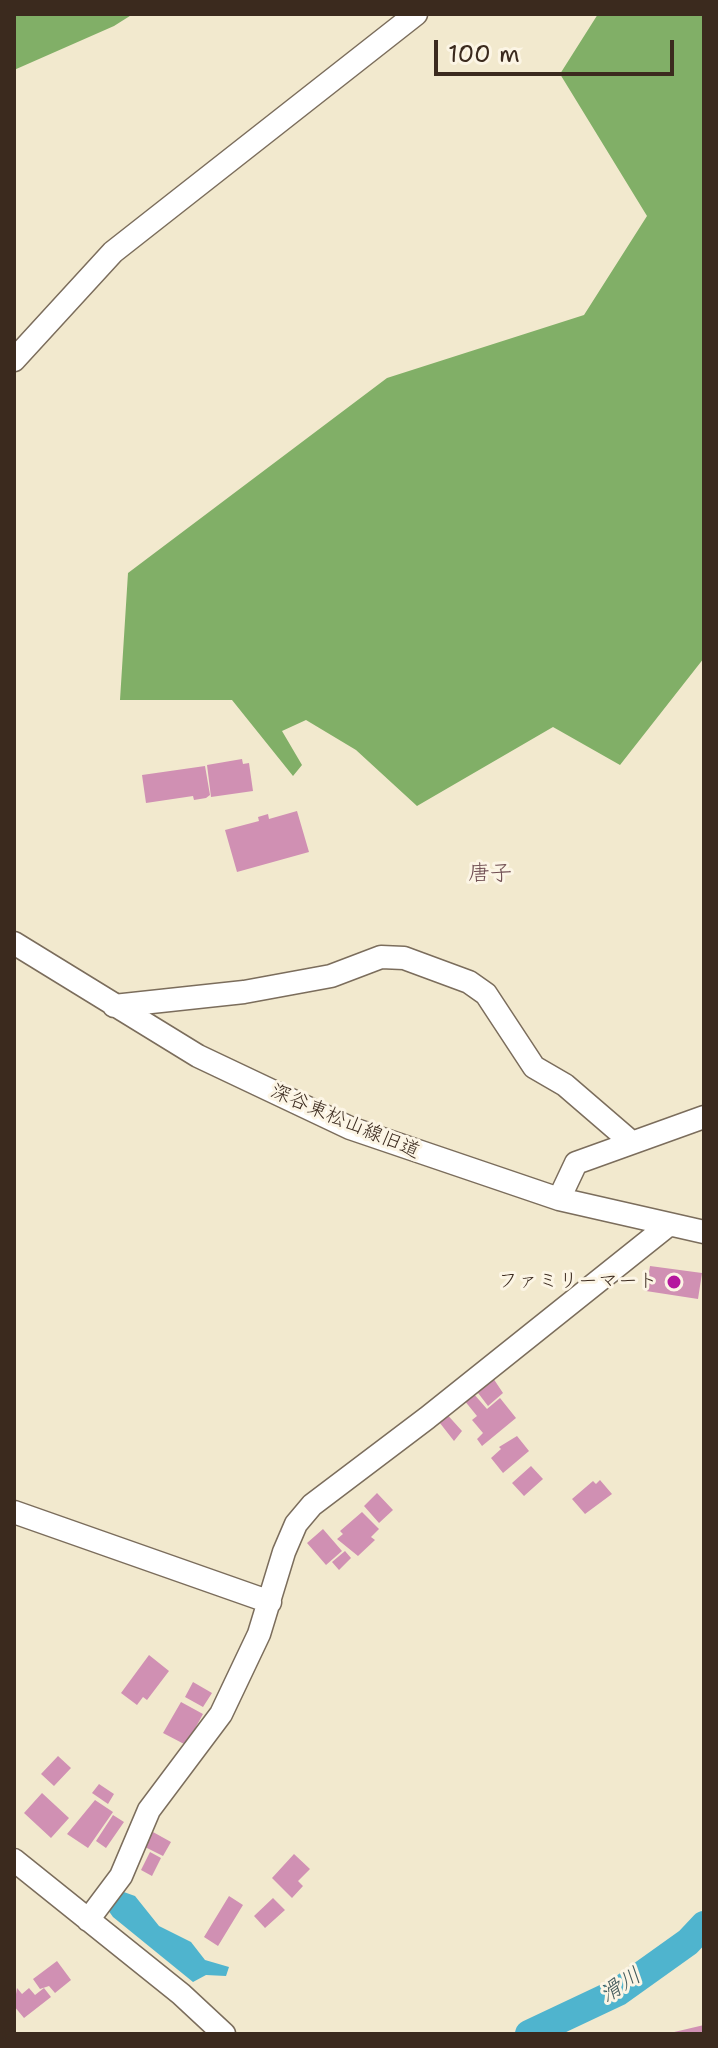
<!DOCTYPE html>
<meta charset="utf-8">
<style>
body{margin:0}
#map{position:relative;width:718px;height:2048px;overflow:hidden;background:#f2e9ce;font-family:"Shantell Sans",sans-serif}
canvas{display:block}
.frame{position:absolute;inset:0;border:16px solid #3b2a1e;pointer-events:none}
.scale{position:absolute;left:434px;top:40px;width:240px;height:36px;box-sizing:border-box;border:4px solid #3b2a1e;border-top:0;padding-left:10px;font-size:24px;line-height:28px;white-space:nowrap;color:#3b2a1e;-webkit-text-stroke:6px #fcf5e5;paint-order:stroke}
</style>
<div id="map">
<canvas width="718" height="2048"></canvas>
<div class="frame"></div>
<div class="scale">100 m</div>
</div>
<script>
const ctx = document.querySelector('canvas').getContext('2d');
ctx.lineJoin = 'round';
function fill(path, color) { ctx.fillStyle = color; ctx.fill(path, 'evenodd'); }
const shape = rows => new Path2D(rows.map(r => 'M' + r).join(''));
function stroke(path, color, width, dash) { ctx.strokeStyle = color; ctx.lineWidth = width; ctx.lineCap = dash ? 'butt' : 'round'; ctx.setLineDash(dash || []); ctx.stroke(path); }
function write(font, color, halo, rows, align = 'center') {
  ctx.font = font + ' "Shantell Sans","Klee One",sans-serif'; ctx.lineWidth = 6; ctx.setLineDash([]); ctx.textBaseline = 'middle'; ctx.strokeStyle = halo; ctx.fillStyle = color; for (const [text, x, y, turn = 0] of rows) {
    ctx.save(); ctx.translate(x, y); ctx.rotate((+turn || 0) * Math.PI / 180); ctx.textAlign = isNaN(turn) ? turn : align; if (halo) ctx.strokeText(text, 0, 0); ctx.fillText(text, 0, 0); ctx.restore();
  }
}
fill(shape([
 [14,14,133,14,114,26,14,70],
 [598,14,704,14,704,658,620,765,553,727,417,806,356,750,306,720,282,731,302,765,293,776,232,700,120,700,128,573,387,378,584,315,647,216,560,74]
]), '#81af67');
fill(shape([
 [121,1891,135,1896,159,1926,191,1942,205,1960,229,1967,226,1976,206,1975,193,1982,113,1917,108,1910]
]), '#4fb4ce');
stroke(shape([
 [529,2034,618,1992,688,1942,704,1925]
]), '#4fb4ce', 28);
fill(shape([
 [242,759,243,764,249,763,253,791,211,797,207,765],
 [205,766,210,795,206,798,194,800,193,796,146,803,142,775],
 [297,811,309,852,237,872,225,830,259,821,258,817,268,814,269,819],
 [650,1266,702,1273,698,1299,646,1291],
 [491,1375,503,1393,488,1406,475,1389],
 [473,1393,487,1409,500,1398,516,1418,482,1446,477,1439,483,1433,472,1420,477,1416,464,1400],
 [444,1411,462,1431,454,1441,436,1418],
 [517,1436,529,1451,503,1473,491,1458,501,1449,499,1447],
 [531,1466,543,1479,524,1496,512,1483],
 [600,1480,612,1494,585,1514,572,1499,593,1481,596,1484],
 [377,1493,393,1510,379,1523,364,1506],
 [362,1512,379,1529,371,1537,375,1540,358,1556,337,1539,343,1534,340,1531],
 [323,1529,342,1551,326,1565,307,1543],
 [345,1551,351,1558,339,1570,332,1562],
 [149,1655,169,1671,147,1700,143,1697,137,1705,121,1693],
 [193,1682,212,1693,203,1707,185,1697],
 [181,1702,203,1714,186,1745,163,1733],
 [58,1756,71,1768,54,1786,41,1774],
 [99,1784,114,1794,108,1804,92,1793],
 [42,1793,69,1818,51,1838,24,1813],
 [95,1800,113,1812,88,1848,67,1834],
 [113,1815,124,1822,106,1848,96,1841],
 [153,1832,171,1842,163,1856,145,1847],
 [150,1852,161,1858,152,1876,141,1870],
 [294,1854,310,1869,298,1881,303,1886,292,1898,272,1878],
 [229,1896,243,1905,218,1946,204,1937],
 [273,1898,285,1910,265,1928,254,1916],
 [57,1961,71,1980,55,1993,49,1986,40,1989,33,1979],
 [17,1988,22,1994,29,1988,35,1995,44,1988,51,1997,24,2018,14,2006],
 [704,2025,704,2034,670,2034,670,2033]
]), '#d090b3');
const minor = shape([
 [14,360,113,252,416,14],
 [14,943,198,1056,350,1128,559,1199,704,1232],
 [114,1006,244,992,331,976,381,957,404,958,469,982,486,994,534,1067,565,1085,630,1141],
 [559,1199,576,1163,704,1117],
 [14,1512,270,1602],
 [14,1860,181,1994,224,2034],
 [88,1920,121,1876,149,1810,221,1714,259,1634,284,1552,296,1524,312,1505,427,1418,666,1227]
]);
stroke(minor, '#7b6d5c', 25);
stroke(minor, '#fff', 22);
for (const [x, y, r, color] of [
 [674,1282,8,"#b5179e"]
]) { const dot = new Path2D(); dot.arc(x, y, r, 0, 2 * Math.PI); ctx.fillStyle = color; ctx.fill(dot); stroke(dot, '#fcf5e5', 3); }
write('20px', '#3b2a1e', '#fcf5e5', [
 ["深谷東松山線旧道",345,1122,23]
]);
write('20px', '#3b2a1e', '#fcf5e5', [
 ["ファミリーマート",658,1282]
], 'right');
write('22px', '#6f4e52', '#fcf5e5', [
 ["唐子",490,874]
]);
write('italic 22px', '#425a5c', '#fcf5e5', [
 ["滑川",621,1986,-33]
]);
</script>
